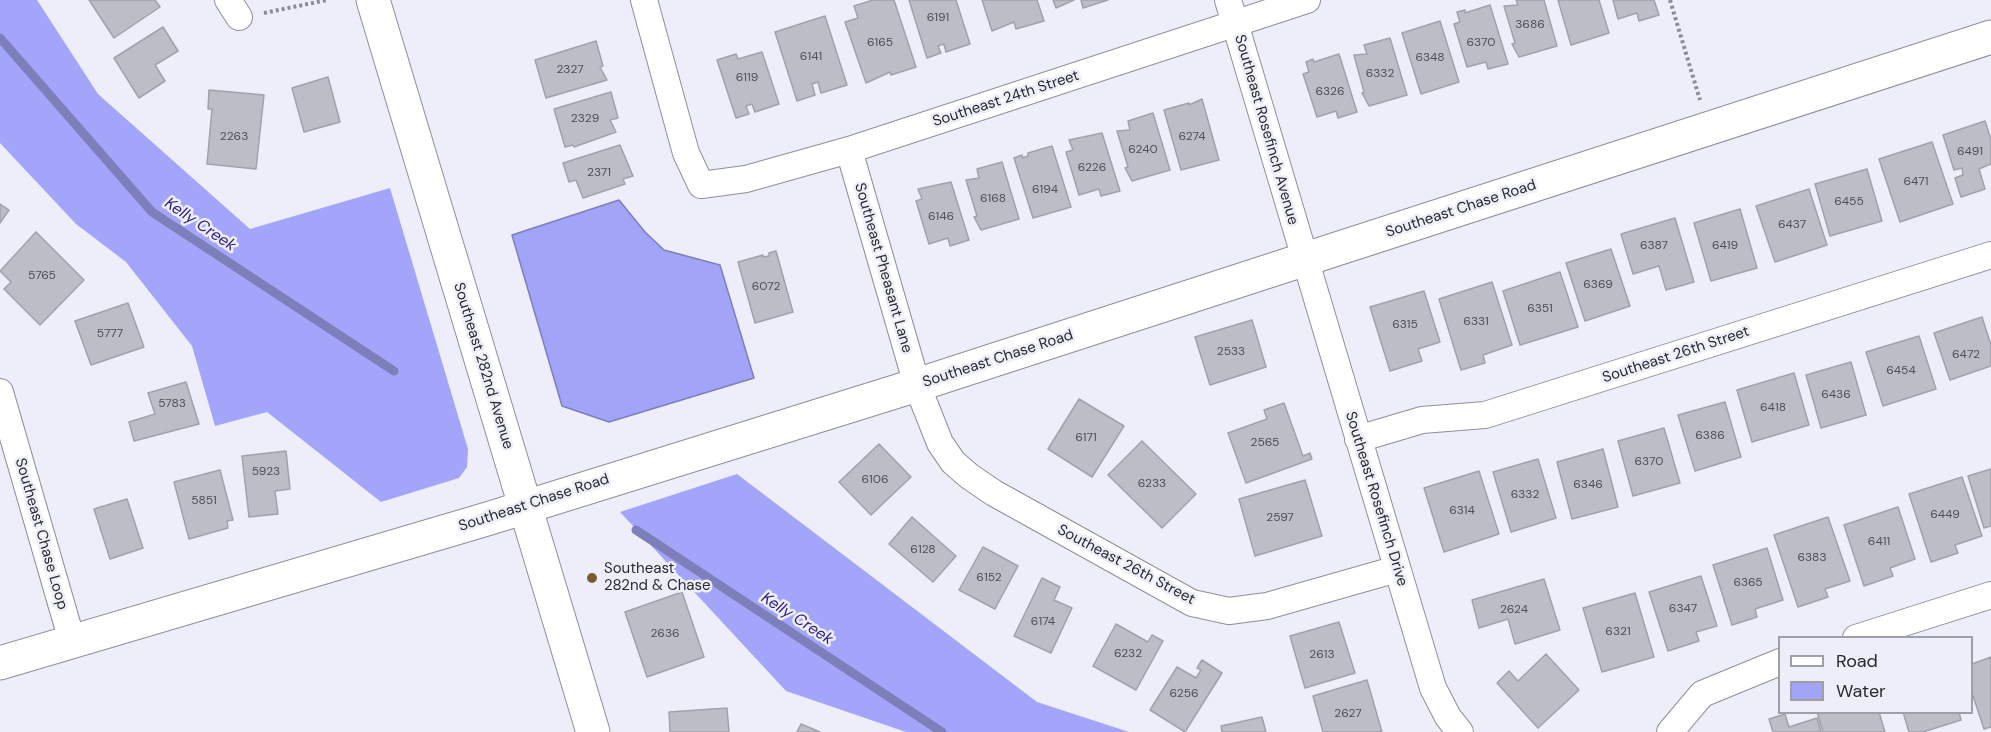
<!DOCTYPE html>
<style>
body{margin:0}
#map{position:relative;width:1991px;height:732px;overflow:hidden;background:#edeef9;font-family:"DM Sans",sans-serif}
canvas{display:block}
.legend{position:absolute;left:1778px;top:636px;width:195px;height:78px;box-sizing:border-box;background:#edeef9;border:2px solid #9fa0a7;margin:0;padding:8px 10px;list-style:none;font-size:18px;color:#292a2d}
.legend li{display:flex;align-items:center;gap:12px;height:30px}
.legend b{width:30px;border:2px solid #9fa0a7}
</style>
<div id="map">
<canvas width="1991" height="732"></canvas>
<ul class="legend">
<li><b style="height:8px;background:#fff"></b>Road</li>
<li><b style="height:16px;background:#a1a4f7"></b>Water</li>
</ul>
</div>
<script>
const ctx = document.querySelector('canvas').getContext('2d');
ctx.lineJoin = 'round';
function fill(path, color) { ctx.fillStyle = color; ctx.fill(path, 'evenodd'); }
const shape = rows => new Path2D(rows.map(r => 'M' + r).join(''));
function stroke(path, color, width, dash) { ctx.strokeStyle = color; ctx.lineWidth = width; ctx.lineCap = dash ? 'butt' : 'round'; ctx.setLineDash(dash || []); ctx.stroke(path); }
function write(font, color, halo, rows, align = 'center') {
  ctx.font = font + ' "DM Sans",sans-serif'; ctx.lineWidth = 5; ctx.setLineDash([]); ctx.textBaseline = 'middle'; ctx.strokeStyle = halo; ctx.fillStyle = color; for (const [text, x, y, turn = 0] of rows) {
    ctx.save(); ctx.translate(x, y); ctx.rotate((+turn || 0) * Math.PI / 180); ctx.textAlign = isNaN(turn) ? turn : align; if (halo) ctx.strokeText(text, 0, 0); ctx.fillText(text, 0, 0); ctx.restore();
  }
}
fill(shape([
 [0,0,37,0,98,94,250,229,390,188,468,449,467,467,459,478,381,502,267,412,215,426,192,346,126,262,76,224,0,143],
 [737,474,1037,702,1129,732,906,732,786,691,620,512]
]), '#a2a5f9');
const water = shape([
 [619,200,645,232,664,250,720,265,754,378,609,422,562,406,512,235,619,200]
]);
fill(water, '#a1a4f7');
stroke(water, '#7d7fba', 1.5);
stroke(shape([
 [0,38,152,212,394,371],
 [636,530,942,732]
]), '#7d7fba', 9);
const building = shape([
 [89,0,155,0,160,7,114,38,89,0],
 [873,0,894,0,916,67,891,75,890,72,866,83,845,22,858,18,854,6,873,0],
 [909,0,956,0,970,44,946,52,944,44,938,46,941,53,927,58,909,0],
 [982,0,1037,0,1044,21,1016,29,1014,22,992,31,982,0],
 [1053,0,1074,0,1056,8,1053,0],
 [1081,0,1108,0,1083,8,1081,0],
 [1516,0,1544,0,1557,46,1519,57,1512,44,1515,43,1504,6,1518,5,1516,0],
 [1558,0,1599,0,1609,33,1571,45,1558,0],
 [1613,0,1654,0,1659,15,1639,21,1637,13,1618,19,1613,0],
 [1490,5,1508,64,1488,69,1486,62,1467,67,1454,24,1460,22,1457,12,1465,10,1465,13,1490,5],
 [825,16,847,85,821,93,818,82,812,84,815,95,797,101,775,32,825,16],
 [1440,21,1459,82,1421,94,1402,33,1440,21],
 [163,27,178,51,155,65,165,81,139,98,114,58,163,27],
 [1390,38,1407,95,1369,106,1362,93,1364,92,1354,55,1367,54,1364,45,1390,38],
 [596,41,603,66,600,67,607,80,546,98,535,60,596,41],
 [762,52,779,104,755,112,752,104,746,106,749,114,736,118,717,60,736,54,738,59,762,52],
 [1339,54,1357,112,1338,118,1336,111,1317,117,1303,74,1309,72,1306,62,1313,59,1314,62,1339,54],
 [328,77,340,122,304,132,292,88,328,77],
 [209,90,264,95,256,169,207,164,212,109,208,109,209,90],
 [611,92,618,118,610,120,616,132,574,147,573,145,565,147,554,109,611,92],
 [1202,99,1219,160,1181,170,1164,110,1189,103,1189,105,1202,99],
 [1153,113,1170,170,1132,181,1125,168,1128,167,1117,131,1130,130,1128,121,1153,113],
 [1985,121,1991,139,1991,164,1979,169,1985,189,1961,197,1955,178,1963,175,1962,168,1954,170,1943,135,1985,121],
 [1102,133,1120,191,1101,196,1099,189,1079,195,1066,152,1073,150,1069,140,1102,133],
 [1932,142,1953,204,1900,222,1879,159,1932,142],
 [620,145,633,176,623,179,625,184,583,198,576,180,569,182,563,163,620,145],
 [1052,146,1071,207,1033,218,1014,158,1022,155,1023,158,1028,156,1028,153,1052,146],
 [1002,162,1019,219,981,230,974,217,977,216,966,180,979,178,977,169,1002,162],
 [1867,169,1882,221,1830,236,1815,184,1867,169],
 [951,182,969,240,950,246,948,238,929,244,916,201,922,199,918,189,951,182],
 [1809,189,1827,245,1775,262,1756,206,1809,189],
 [0,204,9,210,0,223,0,204],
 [1740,209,1757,268,1711,281,1694,223,1740,209],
 [1675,218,1694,282,1666,290,1659,266,1633,274,1621,234,1675,218],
 [36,232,84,280,40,325,4,289,11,282,0,271,36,232],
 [1611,249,1630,306,1585,321,1566,263,1611,249],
 [776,251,793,312,755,323,738,262,763,255,763,257,769,256,769,253,776,251],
 [1560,272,1578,327,1520,345,1503,291,1560,272],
 [1492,282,1512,345,1483,355,1485,363,1461,370,1439,299,1492,282],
 [1424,291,1440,342,1418,349,1422,361,1390,371,1370,307,1424,291],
 [128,303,144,347,91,365,75,321,128,303],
 [1982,317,1991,345,1991,366,1950,380,1934,333,1982,317],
 [1252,320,1266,367,1210,385,1195,337,1252,320],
 [1919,336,1936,389,1883,406,1866,352,1919,336],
 [1851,362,1866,415,1821,428,1806,375,1851,362],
 [1794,373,1809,425,1752,442,1737,390,1794,373],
 [186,382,199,424,134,441,129,422,155,414,148,393,186,382],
 [1079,399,1124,426,1092,477,1048,449,1079,399],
 [1725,402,1741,457,1695,471,1678,415,1725,402],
 [1284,403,1303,456,1310,453,1312,459,1246,483,1228,433,1267,419,1264,410,1284,403],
 [1664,428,1680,483,1633,496,1618,441,1664,428],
 [1142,441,1196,494,1162,528,1108,475,1142,441],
 [879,444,911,477,871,515,839,482,879,444],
 [1603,449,1618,507,1572,519,1557,462,1603,449],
 [286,451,290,489,275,491,278,514,249,517,242,456,286,451],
 [1538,459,1556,518,1511,532,1493,472,1538,459],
 [1991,469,1991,526,1984,528,1968,476,1991,469],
 [220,470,233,520,227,521,228,528,189,539,174,482,220,470],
 [1479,471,1499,534,1444,552,1424,488,1479,471],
 [1962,477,1982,536,1955,545,1958,553,1931,562,1909,494,1962,477],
 [1305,480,1322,536,1255,556,1239,499,1305,480],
 [127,499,143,548,110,559,94,509,127,499],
 [1898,507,1915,559,1890,568,1893,576,1864,586,1844,525,1898,507],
 [912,517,956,556,933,582,889,544,912,517],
 [1828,517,1850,581,1825,589,1828,597,1798,607,1774,535,1828,517],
 [983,547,1018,566,995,609,959,590,983,547],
 [1767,548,1783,600,1755,609,1757,617,1732,625,1713,565,1767,548],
 [1701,576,1717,626,1696,632,1699,641,1668,651,1649,592,1701,576],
 [1042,578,1060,587,1054,600,1072,608,1051,653,1014,636,1042,578],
 [1544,579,1560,630,1515,644,1508,619,1479,628,1472,600,1544,579],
 [682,592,704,657,647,677,625,612,682,592],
 [1635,593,1654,657,1602,672,1583,608,1635,593],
 [1339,622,1355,673,1305,688,1290,636,1339,622],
 [1116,624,1148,642,1152,635,1163,641,1136,690,1093,666,1116,624],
 [1546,654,1579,690,1538,728,1497,683,1509,671,1518,681,1546,654],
 [1991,657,1991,727,1984,729,1972,693,1972,664,1991,657],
 [1202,660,1222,673,1185,732,1150,710,1177,667,1196,678,1201,670,1197,668,1202,660],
 [1367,680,1382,732,1323,732,1313,696,1367,680],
 [727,708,729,732,670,732,669,712,727,708],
 [1817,712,1879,712,1885,732,1823,732,1817,712],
 [1903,712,1959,712,1961,720,1923,732,1909,732,1903,712],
 [1785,714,1789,727,1817,718,1821,732,1773,732,1769,719,1785,714],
 [1262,717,1266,732,1222,732,1221,726,1262,717],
 [801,724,820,732,797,732,801,724]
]);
fill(building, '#bcbdc7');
stroke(building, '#a0a2ab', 1.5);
const street = shape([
 [228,0,239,17],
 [644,0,686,153,701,185,746,179,849,150,1307,0],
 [1228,0,1433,688,1448,717,1460,732],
 [849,150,917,385,940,443,953,462,969,476,994,493,1192,603,1229,611,1267,606,1397,569],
 [0,392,72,641],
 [1358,439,1422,420,1485,415,1991,255],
 [1856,638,1991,595],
 [1670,732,1702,694,1780,662]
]);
const secondary = shape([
 [373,0,593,732],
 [0,663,487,519,917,385,1991,37]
]);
stroke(street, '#8e8f99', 28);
stroke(secondary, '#8e8f99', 35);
stroke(shape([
 [1670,0,1700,100],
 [264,13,327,0]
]), '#8c8d94', 4, [3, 3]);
stroke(street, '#fff', 26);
stroke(secondary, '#fff', 33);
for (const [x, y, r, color] of [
 [592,578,6,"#7c5b31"]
]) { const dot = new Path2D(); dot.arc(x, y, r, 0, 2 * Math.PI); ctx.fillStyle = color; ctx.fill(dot); stroke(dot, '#edeef9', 2); }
write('12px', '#4e4f54', null, [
 ["6191",938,18],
 ["3686",1530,25],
 ["6165",880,43],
 ["6370",1481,43],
 ["6141",811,57],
 ["6348",1430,58],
 ["2327",570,70],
 ["6332",1380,74],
 ["6119",747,78],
 ["6326",1330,92],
 ["2329",585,119],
 ["2263",234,137],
 ["6274",1192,137],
 ["6240",1143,150],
 ["6491",1970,152],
 ["6226",1092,168],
 ["2371",599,173],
 ["6471",1916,182],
 ["6194",1045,190],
 ["6168",993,199],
 ["6455",1849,202],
 ["6146",941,217],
 ["6437",1792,225],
 ["6387",1654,246],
 ["6419",1725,246],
 ["5765",42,276],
 ["6369",1598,285],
 ["6072",766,287],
 ["6351",1540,309],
 ["6331",1476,322],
 ["6315",1405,325],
 ["5777",110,334],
 ["2533",1231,352],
 ["6472",1966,355],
 ["6454",1901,371],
 ["6436",1836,395],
 ["5783",172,404],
 ["6418",1773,408],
 ["6386",1710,436],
 ["6171",1086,438],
 ["2565",1265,443],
 ["6370",1649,462],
 ["5923",266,472],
 ["6106",875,480],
 ["6233",1152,484],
 ["6346",1588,485],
 ["6332",1525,495],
 ["5851",204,501],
 ["6314",1462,511],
 ["6449",1945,515],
 ["2597",1280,518],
 ["6411",1879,542],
 ["6128",923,550],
 ["6383",1812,558],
 ["6152",989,578],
 ["6365",1748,583],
 ["6347",1683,609],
 ["2624",1514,610],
 ["6174",1043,622],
 ["6321",1618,632],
 ["2636",665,634],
 ["6232",1128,654],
 ["2613",1322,655],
 ["6256",1184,694],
 ["2627",1348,714]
]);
write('15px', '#292a2d', '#edeef9', [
 ["Southeast 24th Street",1006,99,-18],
 ["Southeast Rosefinch Avenue",1266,130,74],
 ["Southeast Chase Road",1461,209,-18],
 ["Southeast Pheasant Lane",883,268,74],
 ["Southeast 26th Street",1676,355,-18],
 ["Southeast Chase Road",998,359,-18],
 ["Southeast 282nd Avenue",483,366,73],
 ["Southeast Rosefinch Drive",1376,499,73],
 ["Southeast Chase Road",534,503,-18],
 ["Southeast Chase Loop",41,534,74],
 ["Southeast 26th Street",1126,565,28]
]);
write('15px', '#292a2d', '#edeef9', [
 ["Southeast",604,569],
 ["282nd & Chase",604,586]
], 'left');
write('italic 16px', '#2c1d7b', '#edeef9', [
 ["Kelly Creek",200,225,34],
 ["Kelly Creek",797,619,33]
]);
</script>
